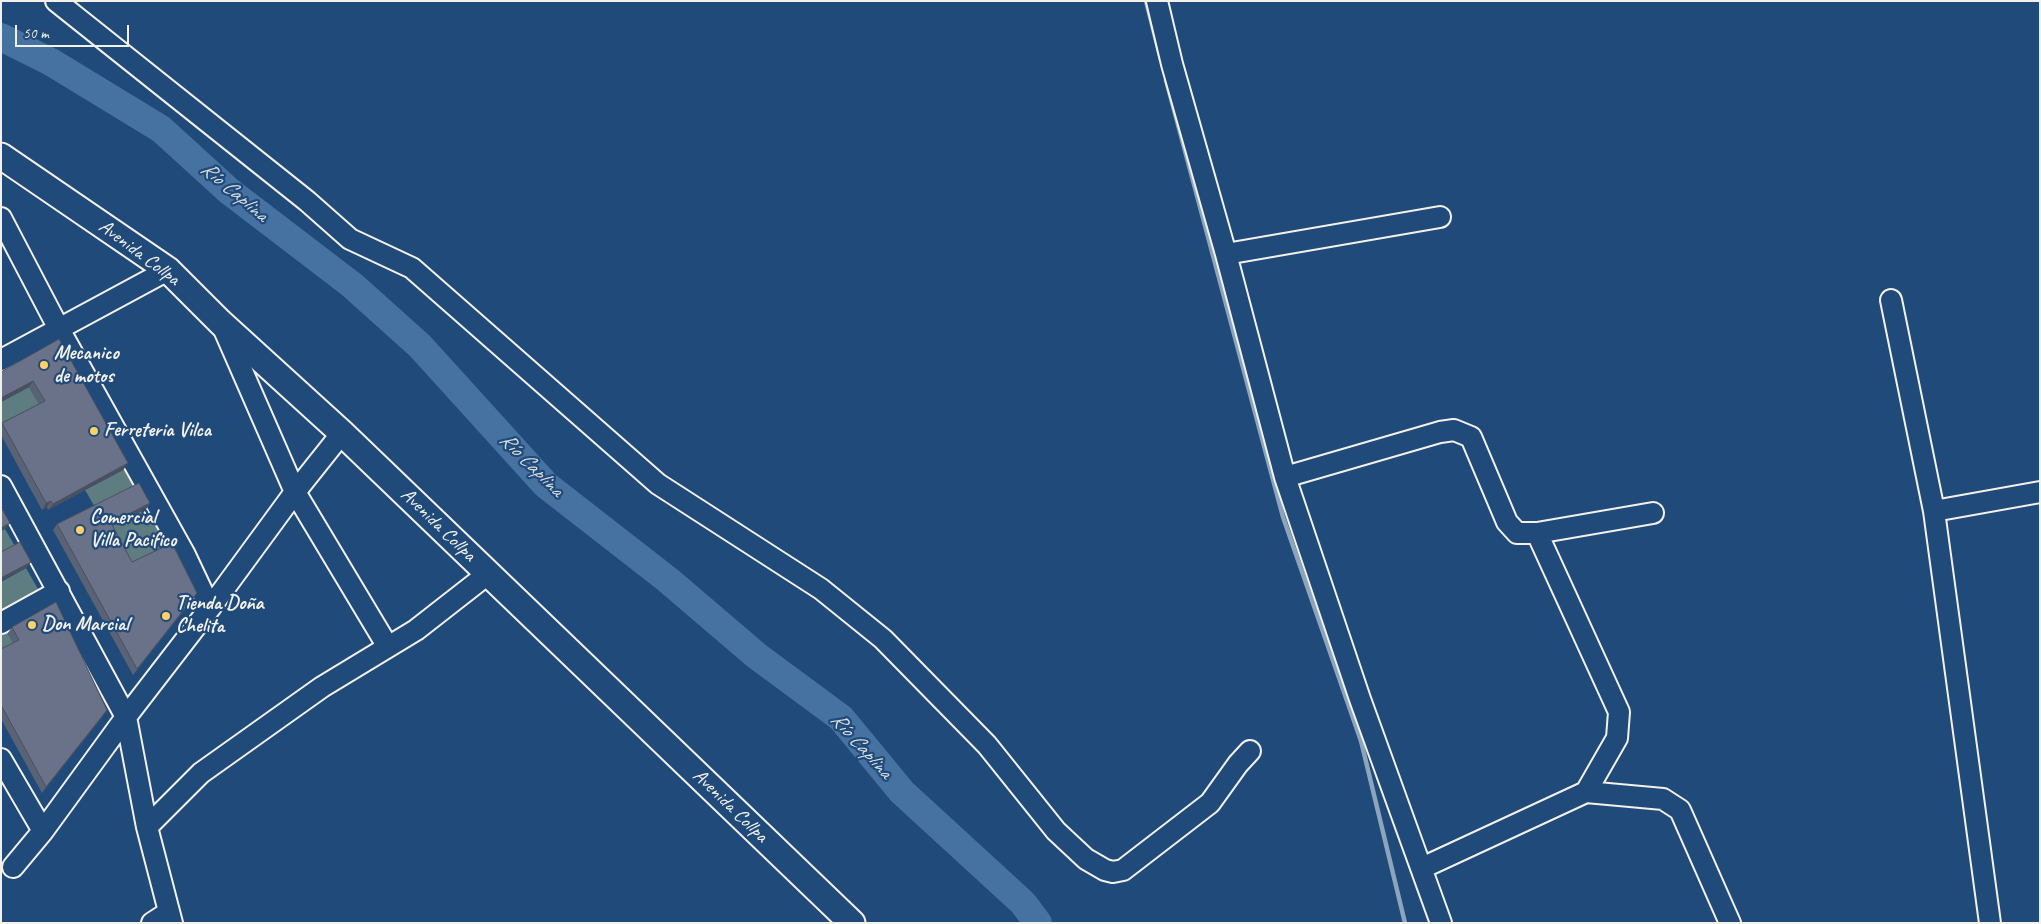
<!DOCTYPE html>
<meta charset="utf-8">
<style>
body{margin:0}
#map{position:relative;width:2041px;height:924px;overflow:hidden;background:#1f4a7a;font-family:Caveat,sans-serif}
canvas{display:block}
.frame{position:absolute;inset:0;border:2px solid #f4f1e8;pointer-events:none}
.scale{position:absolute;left:15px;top:25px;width:114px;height:22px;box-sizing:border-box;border:2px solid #f4f1e8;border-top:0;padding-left:6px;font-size:15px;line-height:18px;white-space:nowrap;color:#f4f1e8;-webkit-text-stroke:4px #1f4a7a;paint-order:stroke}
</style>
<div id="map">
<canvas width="2041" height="924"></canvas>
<div class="frame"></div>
<div class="scale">50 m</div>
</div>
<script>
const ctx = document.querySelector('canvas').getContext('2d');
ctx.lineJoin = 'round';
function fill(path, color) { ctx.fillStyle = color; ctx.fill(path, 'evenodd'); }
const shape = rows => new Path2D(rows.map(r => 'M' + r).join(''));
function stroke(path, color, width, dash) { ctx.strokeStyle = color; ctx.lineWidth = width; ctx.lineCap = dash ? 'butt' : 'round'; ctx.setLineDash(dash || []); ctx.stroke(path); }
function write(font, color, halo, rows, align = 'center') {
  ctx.font = font + ' Caveat,sans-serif'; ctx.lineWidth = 4.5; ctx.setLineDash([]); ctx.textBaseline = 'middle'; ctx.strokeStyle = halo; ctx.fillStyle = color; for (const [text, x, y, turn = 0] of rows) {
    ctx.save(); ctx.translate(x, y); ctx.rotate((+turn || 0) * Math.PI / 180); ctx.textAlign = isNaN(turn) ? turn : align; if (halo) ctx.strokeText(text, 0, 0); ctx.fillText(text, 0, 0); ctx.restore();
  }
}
fill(shape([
 [29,387,41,407,1,427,1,402],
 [127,468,138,488,96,509,85,490],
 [148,508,169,548,128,569,106,529],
 [5,529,16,548,1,557,1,531],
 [26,568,38,589,1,609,1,582],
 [5,628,15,646,1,653,1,630]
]), '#5d7d81');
stroke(shape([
 [1146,1,1161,60],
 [1166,80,1283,517,1361,741,1405,923]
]), '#8ca5bd', 4.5);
stroke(shape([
 [1,37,51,62,161,129,229,191,352,285,420,346,546,485,668,580,757,656,841,718,902,792,1023,903,1038,923]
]), '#4672a1', 28);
const minor = shape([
 [56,1,307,201,350,239,412,268,658,484,821,589,883,639,987,745,1056,831,1086,859,1105,870,1113,872,1123,870,1210,803,1238,764,1250,751],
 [1157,1,1172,64,1226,254,1285,477,1360,699,1441,923],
 [1,218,59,329,184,553,210,608],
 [1226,254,1440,217],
 [1891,300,1934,511,1990,923],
 [222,325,295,492,388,647],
 [1,360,168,270],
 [1285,477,1440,432,1454,430,1471,437,1507,522,1517,533,1537,533,1653,513],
 [1,486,126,717,147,827,172,923],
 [1934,511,2040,492],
 [1537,533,1619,712,1617,738,1586,792],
 [1,623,59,591],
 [1,759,43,831],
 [147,827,201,773,322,687,416,630,489,573],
 [13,867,43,831,126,717,210,608,295,492,342,433],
 [1422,868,1586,792,1663,799,1680,810,1730,923],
 [152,923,169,912]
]);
const major = shape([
 [1,156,168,270,220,322,342,433,852,923]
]);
stroke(minor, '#f4f1e8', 24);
stroke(major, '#f4f1e8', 29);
stroke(minor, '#1f4a7a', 20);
stroke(major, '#1f4a7a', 25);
fill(shape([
 [59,339,124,469,48,510,47,507,42,510,1,435,1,424,2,423,39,404,29,387],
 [150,503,146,509,112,526,132,562,193,599,133,675,53,530,57,524],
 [12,627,103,716,42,793,1,719,1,649,13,643,8,633]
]), '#5a6276');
fill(shape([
 [33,381,29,387,1,402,1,398],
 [128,463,124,469,48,510,53,504],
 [51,501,47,507,42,510,46,503],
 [150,503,146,509,106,529,111,523],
 [10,523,5,529,1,531,1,528],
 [31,562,26,568,1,581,1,578],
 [107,710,103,716,42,793,46,787]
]), '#4a5060');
const building = shape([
 [59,339,128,463,53,504,51,501,46,503,2,423,45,401,33,381,1,398,1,372,59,339],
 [139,483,150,503,111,523,132,562,172,543,197,593,137,669,57,524,139,483],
 [1,508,10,523,1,528,1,508],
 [20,542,31,562,1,578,1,552,20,542],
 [56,602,107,710,46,787,1,705,1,649,19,640,12,627,56,602]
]);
fill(building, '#697289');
stroke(building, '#4a5060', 1);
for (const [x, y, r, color] of [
 [44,365,5,"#ffd166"],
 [94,431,5,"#ffd166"],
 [80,530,5,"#ffd166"],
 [166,616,5,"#ffd166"],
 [32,625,5,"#ffd166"]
]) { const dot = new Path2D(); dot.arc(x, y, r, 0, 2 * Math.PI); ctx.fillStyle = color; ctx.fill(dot); stroke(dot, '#1f4a7a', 2); }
write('20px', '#f4f1e8', '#1f4a7a', [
 ["Avenida Collpa",139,253,37],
 ["Avenida Collpa",438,525,44],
 ["Avenida Collpa",730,806,44]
]);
write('bold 20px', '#f4f1e8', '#1f4a7a', [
 ["Mecanico",54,354],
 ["de motos",54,377],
 ["Ferreteria Vilca",104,431],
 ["Comercial",90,518],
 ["Villa Pacifico",90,541],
 ["Tienda Doña",176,604],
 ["Chelita",176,627],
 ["Don Marcial",42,625]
], 'left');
write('italic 21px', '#dadedd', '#1f4a7a', [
 ["Río Caplina",234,192,40],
 ["Río Caplina",531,465,45],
 ["Río Caplina",861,746,48]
]);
</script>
